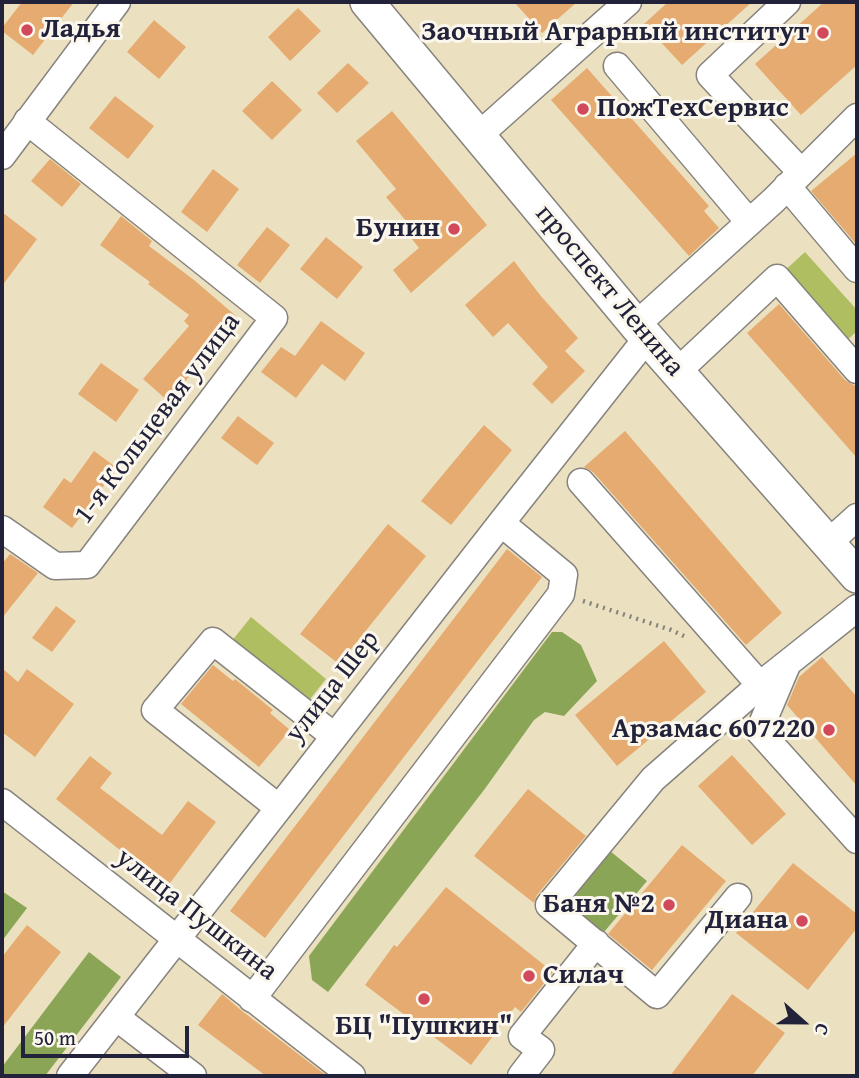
<!DOCTYPE html>
<meta charset="utf-8">
<style>
body{margin:0}
#map{position:relative;width:859px;height:1078px;overflow:hidden;background:#ebe1c0;font-family:"Gentium Book Plus",serif}
canvas{display:block}
.frame{position:absolute;inset:0;border:4px solid #22223b;pointer-events:none}
.north{position:absolute;left:768px;top:987px;width:70px;height:70px;-webkit-text-stroke:5px #fbf7ec;paint-order:stroke;rotate:111deg;font-size:19px;font-weight:700;line-height:28px;text-align:center;color:#22223b}
.north::after{content:'';display:block;margin:auto;width:24px;height:32px;background:#22223b;clip-path:polygon(50% 0,100% 100%,50% 72%,0 100%)}
.scale{position:absolute;left:21px;top:1026px;width:168px;height:32px;box-sizing:border-box;border:4px solid #22223b;border-top:0;padding-left:9px;font-size:21px;line-height:24px;white-space:nowrap;color:#22223b;-webkit-text-stroke:5px #fbf7ec;paint-order:stroke}
</style>
<div id="map">
<canvas width="859" height="1078"></canvas>
<div class="frame"></div>
<div class="north">С</div>
<div class="scale">50 m</div>
</div>
<script>
const ctx = document.querySelector('canvas').getContext('2d');
ctx.lineJoin = 'round';
function fill(path, color) { ctx.fillStyle = color; ctx.fill(path, 'evenodd'); }
const shape = rows => new Path2D(rows.map(r => 'M' + r).join(''));
function stroke(path, color, width, dash) { ctx.strokeStyle = color; ctx.lineWidth = width; ctx.lineCap = dash ? 'butt' : 'round'; ctx.setLineDash(dash || []); ctx.stroke(path); }
function write(font, color, halo, rows, align = 'center') {
  ctx.font = font + ' "Gentium Book Plus",serif'; ctx.lineWidth = 6; ctx.setLineDash([]); ctx.textBaseline = 'middle'; ctx.strokeStyle = halo; ctx.fillStyle = color; for (const [text, x, y, turn = 0] of rows) {
    ctx.save(); ctx.translate(x, y); ctx.rotate((+turn || 0) * Math.PI / 180); ctx.textAlign = isNaN(turn) ? turn : align; if (halo) ctx.strokeText(text, 0, 0); ctx.fillText(text, 0, 0); ctx.restore();
  }
}
fill(shape([
 [805,252,857,310,857,331,843,344,781,274],
 [251,617,326,679,307,703,231,642]
]), '#afbe61');
fill(shape([
 [552,632,562,632,581,645,597,681,564,716,545,712,534,720,484,790,328,992,312,980,309,956],
 [610,851,647,881,599,938,557,903],
 [2,891,27,908,2,941],
 [89,952,121,977,45,1076,2,1076,2,1067]
]), '#8ba557');
fill(shape([
 [22,2,74,2,33,55,2,31,2,28],
 [514,2,577,2,542,33],
 [668,2,752,2,682,65,644,24],
 [824,2,857,2,857,65,801,115,755,64],
 [298,8,321,31,290,61,268,37],
 [154,20,186,47,159,79,127,52],
 [348,63,369,83,337,113,317,93],
 [587,68,709,206,704,211,719,228,689,256,551,100],
 [272,81,302,110,272,140,242,111],
 [115,96,154,126,128,159,89,128],
 [392,111,487,225,411,293,393,270,419,248,412,239,417,234,386,197,396,189,356,141],
 [857,153,857,245,811,191],
 [50,159,81,184,62,207,31,181],
 [213,169,239,189,207,232,181,212],
 [2,212,37,239,2,286],
 [121,216,152,241,149,246,194,280,236,316,191,368,194,371,168,401,143,379,189,326,184,321,189,315,148,284,150,282,100,245],
 [267,227,290,245,260,283,237,265],
 [326,237,363,267,337,299,300,269],
 [514,261,540,295,578,338,565,351,585,371,552,404,532,384,548,367,508,323,493,337,465,305],
 [779,304,845,380,857,387,857,458,747,333],
 [321,321,365,353,345,381,322,364,296,398,261,372,281,347,295,356],
 [101,363,139,390,116,422,78,394],
 [238,416,274,443,257,465,221,438],
 [484,425,512,450,451,525,421,501],
 [625,431,782,613,746,645,593,472,584,467],
 [94,451,117,468,72,528,43,507,64,478,71,483],
 [388,524,426,556,339,664,300,634],
 [507,549,542,577,265,938,230,911],
 [10,554,38,573,2,618,2,564],
 [56,606,76,621,52,652,32,638],
 [664,641,706,692,617,766,575,715],
 [822,657,857,697,857,786,787,705,799,677],
 [213,665,233,681,235,679,273,710,270,713,290,730,259,767,181,704],
 [2,668,18,682,27,669,74,704,35,757,2,732],
 [732,755,786,814,752,845,698,786],
 [90,756,112,773,100,788,162,835,188,801,216,822,170,883,127,851,125,854,56,799],
 [528,789,586,836,537,895,534,903,474,856],
 [682,845,726,881,652,970,608,934],
 [793,863,857,914,857,928,808,990,736,933],
 [446,887,553,972,521,1012,515,1007,471,1065,365,985,394,945,397,947],
 [27,925,61,952,2,1028,2,957],
 [222,994,242,1011,327,1076,266,1076,198,1025],
 [732,994,785,1033,752,1076,670,1076]
]), '#e6ab70');
const minor = shape([
 [787,2,710,75,801,172],
 [617,66,749,222],
 [478,136,628,2],
 [2,156,117,2],
 [787,186,857,269],
 [636,325,774,200,857,117],
 [677,372,777,278,857,370],
 [581,482,760,685],
 [2,529,55,566,87,565,274,318,27,121],
 [828,543,857,517],
 [787,665,759,731,857,840],
 [2,802,352,1076],
 [279,808,155,710,213,641,334,736],
 [738,897,657,995,549,905,653,779,760,685,857,608],
 [252,999,561,594,564,575,501,523],
 [116,1017,193,1076],
 [70,1076,501,523,647,338],
 [521,1076,541,1050,522,1036,596,943]
]);
const major = shape([
 [367,2,636,325,857,576]
]);
stroke(minor, '#86827e', 29);
stroke(major, '#86827e', 36);
stroke(shape([
 [583,601,671,630,684,636]
]), '#86827e', 4.5, [2, 5]);
stroke(minor, '#fff', 26);
stroke(major, '#fff', 33);
for (const [x, y, r, color] of [
 [27,30,7,"#d1495b"],
 [823,33,7,"#d1495b"],
 [583,109,7,"#d1495b"],
 [454,229,7,"#d1495b"],
 [829,730,7,"#d1495b"],
 [669,905,7,"#d1495b"],
 [802,921,7,"#d1495b"],
 [529,976,7,"#d1495b"],
 [424,999,7,"#d1495b"]
]) { const dot = new Path2D(); dot.arc(x, y, r, 0, 2 * Math.PI); ctx.fillStyle = color; ctx.fill(dot); stroke(dot, '#fbf7ec', 2.5); }
write('bold 28px', '#22223b', '#fbf7ec', [
 ["Ладья",41,30,"left"],
 ["Заочный Аграрный институт",809,33],
 ["ПожТехСервис",597,109,"left"],
 ["Бунин",440,229],
 ["Арзамас 607220",815,730],
 ["Баня №2",655,905],
 ["Диана",788,921],
 ["Силач",543,976,"left"],
 ["БЦ \"Пушкин\"",424,1027,"center"]
], 'right');
write('28px', '#22223b', '#fbf7ec', [
 ["проспект Ленина",609,291,50],
 ["1-я Кольцевая улица",158,419,-53],
 ["улица Шер",333,687,-52],
 ["улица Пушкина",196,915,38]
]);
</script>
